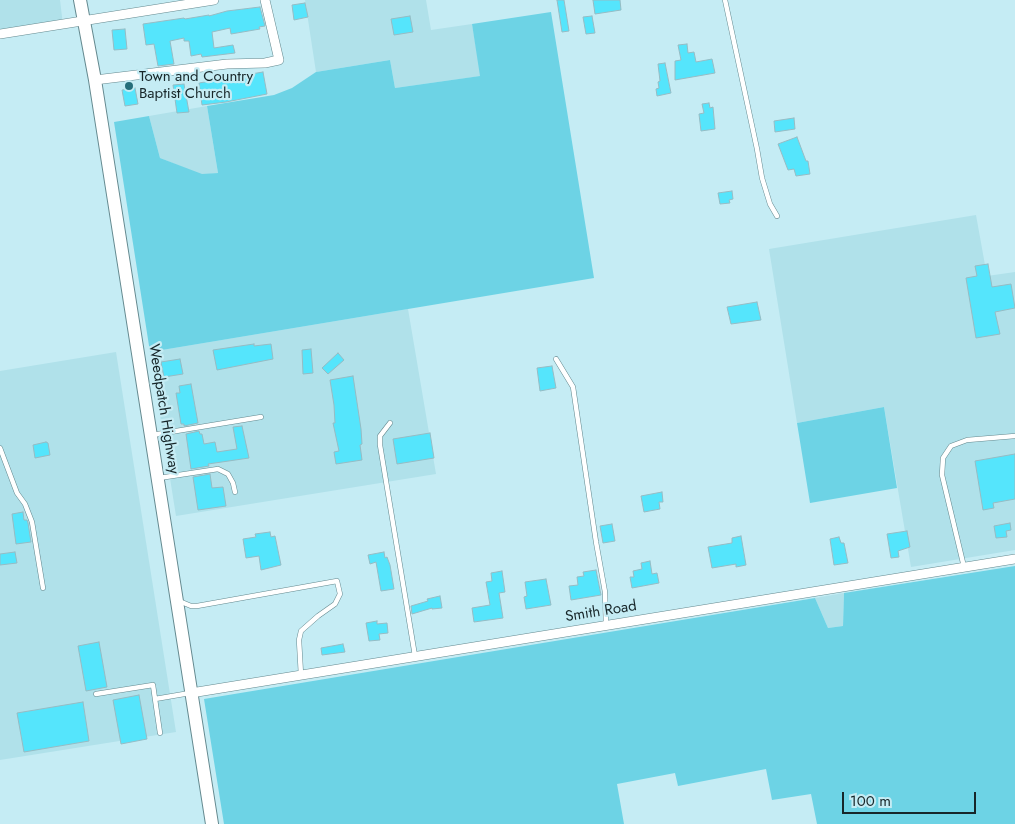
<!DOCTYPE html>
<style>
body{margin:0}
#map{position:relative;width:1015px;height:824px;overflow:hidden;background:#c5ecf4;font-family:Jost,sans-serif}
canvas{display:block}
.scale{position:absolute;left:842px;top:792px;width:134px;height:22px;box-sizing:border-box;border:2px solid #172629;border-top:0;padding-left:6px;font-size:15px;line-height:18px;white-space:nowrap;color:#172629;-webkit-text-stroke:4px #c5ecf4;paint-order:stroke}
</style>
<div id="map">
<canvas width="1015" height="824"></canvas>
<div class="scale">100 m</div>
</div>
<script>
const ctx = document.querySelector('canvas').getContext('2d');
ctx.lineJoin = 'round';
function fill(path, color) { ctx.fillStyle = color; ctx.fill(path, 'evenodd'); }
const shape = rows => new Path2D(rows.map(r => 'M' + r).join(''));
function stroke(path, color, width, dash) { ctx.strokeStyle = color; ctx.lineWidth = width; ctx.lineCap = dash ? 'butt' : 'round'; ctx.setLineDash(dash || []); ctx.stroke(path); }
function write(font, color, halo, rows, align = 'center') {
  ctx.font = font + ' Jost,sans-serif'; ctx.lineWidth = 4.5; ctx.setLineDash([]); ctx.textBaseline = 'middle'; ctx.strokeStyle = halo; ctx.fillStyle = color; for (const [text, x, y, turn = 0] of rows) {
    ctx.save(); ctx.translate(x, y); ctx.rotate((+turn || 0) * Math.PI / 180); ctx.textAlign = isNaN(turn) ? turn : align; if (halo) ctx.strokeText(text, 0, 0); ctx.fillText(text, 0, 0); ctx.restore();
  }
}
fill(shape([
 [0,0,60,0,63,25,0,35],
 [305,0,426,0,431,30,472,24,481,76,395,88,390,60,316,72],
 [207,106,218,173,202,175,160,158,149,116],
 [976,215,987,276,1015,272,1015,550,911,567,884,407,797,423,769,249],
 [408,309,436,474,176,516,150,352],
 [116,352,176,732,0,760,0,371],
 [844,593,843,626,828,628,815,598]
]), '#b0e1ea');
fill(shape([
 [551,12,594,278,150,352,114,122,149,116,160,158,202,174,218,173,207,106,274,95,292,88,316,72,390,60,395,88,480,76,472,24],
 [884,407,897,488,810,503,797,423],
 [1015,566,1015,824,817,824,811,794,772,800,766,769,678,786,675,773,617,784,624,824,224,824,204,699,815,598,828,628,843,626,844,593]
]), '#6dd3e5');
const building = shape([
 [557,0,564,0,569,31,562,32,557,0],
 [593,0,620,0,621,10,595,14,593,0],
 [305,3,308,17,294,20,292,5,305,3],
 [260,7,265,26,259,27,260,29,231,34,230,28,212,32,214,48,233,45,235,53,202,57,201,54,191,56,189,41,184,41,184,38,170,41,174,64,158,66,154,44,146,45,143,24,184,18,185,19,209,15,209,16,227,11,260,7],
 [410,16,413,32,394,35,391,19,410,16],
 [592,16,595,33,586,34,583,17,592,16],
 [125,29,127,49,114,50,112,30,125,29],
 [687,44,688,53,694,52,696,62,712,59,715,73,675,80,675,61,681,60,678,45,687,44],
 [665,63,671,93,657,96,656,89,659,88,658,82,660,81,658,64,665,63],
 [263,72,267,94,226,102,202,105,199,83,263,72],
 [184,84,189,112,177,113,173,85,184,84],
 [135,88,138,104,125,106,122,90,135,88],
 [709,103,710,108,713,107,715,129,701,131,699,114,704,113,702,104,709,103],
 [794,118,795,129,775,132,774,121,794,118],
 [797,137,806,161,808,161,810,174,796,176,794,169,788,170,778,144,797,137],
 [732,191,733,199,729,200,730,203,720,204,718,193,732,191],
 [988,264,992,287,1011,284,1015,308,995,312,1000,334,976,338,966,278,977,276,975,266,988,264],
 [757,302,761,320,731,324,727,307,757,302],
 [254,344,254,346,271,344,273,359,217,370,213,350,254,344],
 [311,349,313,373,303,374,302,350,311,349],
 [338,353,344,360,328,374,322,368,338,353],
 [180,359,183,374,164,377,161,362,180,359],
 [552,366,556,388,540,391,537,368,552,366],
 [353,376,361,429,362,444,360,445,362,460,336,464,334,452,339,451,333,423,335,423,334,405,330,380,353,376],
 [191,384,198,423,184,426,184,424,181,424,176,393,180,393,179,386,191,384],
 [242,426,249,458,208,464,209,466,191,469,186,434,199,431,200,434,202,434,204,444,215,442,217,452,237,449,233,427,242,426],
 [430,433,434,458,397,464,393,439,430,433],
 [46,442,48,443,50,455,35,458,33,445,46,442],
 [1015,454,1015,499,993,503,994,508,983,510,975,461,1015,454],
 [210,474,212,488,223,487,226,506,198,510,193,477,210,474],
 [662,492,663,502,659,502,660,509,644,512,641,496,662,492],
 [23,512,24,520,27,520,28,523,31,542,16,544,12,514,23,512],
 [1010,523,1011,530,1006,531,1007,537,996,538,994,526,1010,523],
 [612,524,615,541,603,543,600,526,612,524],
 [907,531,910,547,898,551,899,557,891,558,887,534,907,531],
 [270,532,271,537,275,536,281,565,261,570,259,556,246,558,243,539,256,537,255,534,270,532],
 [741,536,746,565,736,567,736,564,712,568,708,547,732,543,732,538,741,536],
 [839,537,841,543,844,543,848,563,834,565,830,539,839,537],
 [15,552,17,563,0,565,0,554,15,552],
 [384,552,385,558,387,557,390,565,394,589,381,591,376,562,370,564,368,555,384,552],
 [650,561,652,574,657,573,659,583,632,588,630,577,634,577,633,571,642,569,641,563,650,561],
 [596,570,601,595,571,600,569,586,578,585,577,577,584,576,583,572,596,570],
 [502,571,505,592,499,593,503,618,474,622,472,608,490,605,486,582,492,581,491,573,502,571],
 [546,579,551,605,526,609,524,597,527,596,525,582,546,579],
 [440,596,442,608,432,609,432,608,412,614,411,606,428,601,427,599,440,596],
 [377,621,377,624,387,623,388,633,379,634,380,640,369,641,366,623,377,621],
 [99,642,107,687,86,691,78,646,99,642],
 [343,644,345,652,322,655,321,648,343,644],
 [139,695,147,739,121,744,113,700,139,695],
 [83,702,89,741,24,752,17,713,83,702]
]);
fill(building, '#55e5fc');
stroke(building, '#96bcc4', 1);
const lane = shape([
 [725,0,757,149,762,178,770,204,777,216],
 [556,359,573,387,596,542,605,592,606,625],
 [390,423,380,436,380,445,415,656],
 [152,435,261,417],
 [0,448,17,493,25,504,32,522,43,588],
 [159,478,218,469,228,474,233,483,235,492],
 [964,567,942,475,943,458,951,446,967,440,1015,436],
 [179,601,191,606,197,606,337,581,340,594,335,604,318,616,301,631,299,640,301,675],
 [96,694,153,685,155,699,190,693],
 [155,699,160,733]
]);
const street = shape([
 [0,34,214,0],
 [95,80,227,64,265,63,279,60,265,0],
 [191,693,1015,559]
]);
const primary = shape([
 [80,0,95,80,212,824]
]);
stroke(lane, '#64898f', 5.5);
stroke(street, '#64898f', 10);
stroke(primary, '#64898f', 14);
stroke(lane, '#fff', 4.5);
stroke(street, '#fff', 9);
stroke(primary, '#fff', 12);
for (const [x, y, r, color] of [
 [129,86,5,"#266e7a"]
]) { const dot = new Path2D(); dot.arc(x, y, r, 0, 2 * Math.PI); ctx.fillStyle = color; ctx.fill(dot); stroke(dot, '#c5ecf4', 2); }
write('15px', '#172629', '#c5ecf4', [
 ["Town and Country",139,77],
 ["Baptist Church",139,94]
], 'left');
write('15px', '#172629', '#c5ecf4', [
 ["Weedpatch Highway",163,409,81],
 ["Smith Road",601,612,-9]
]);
</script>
